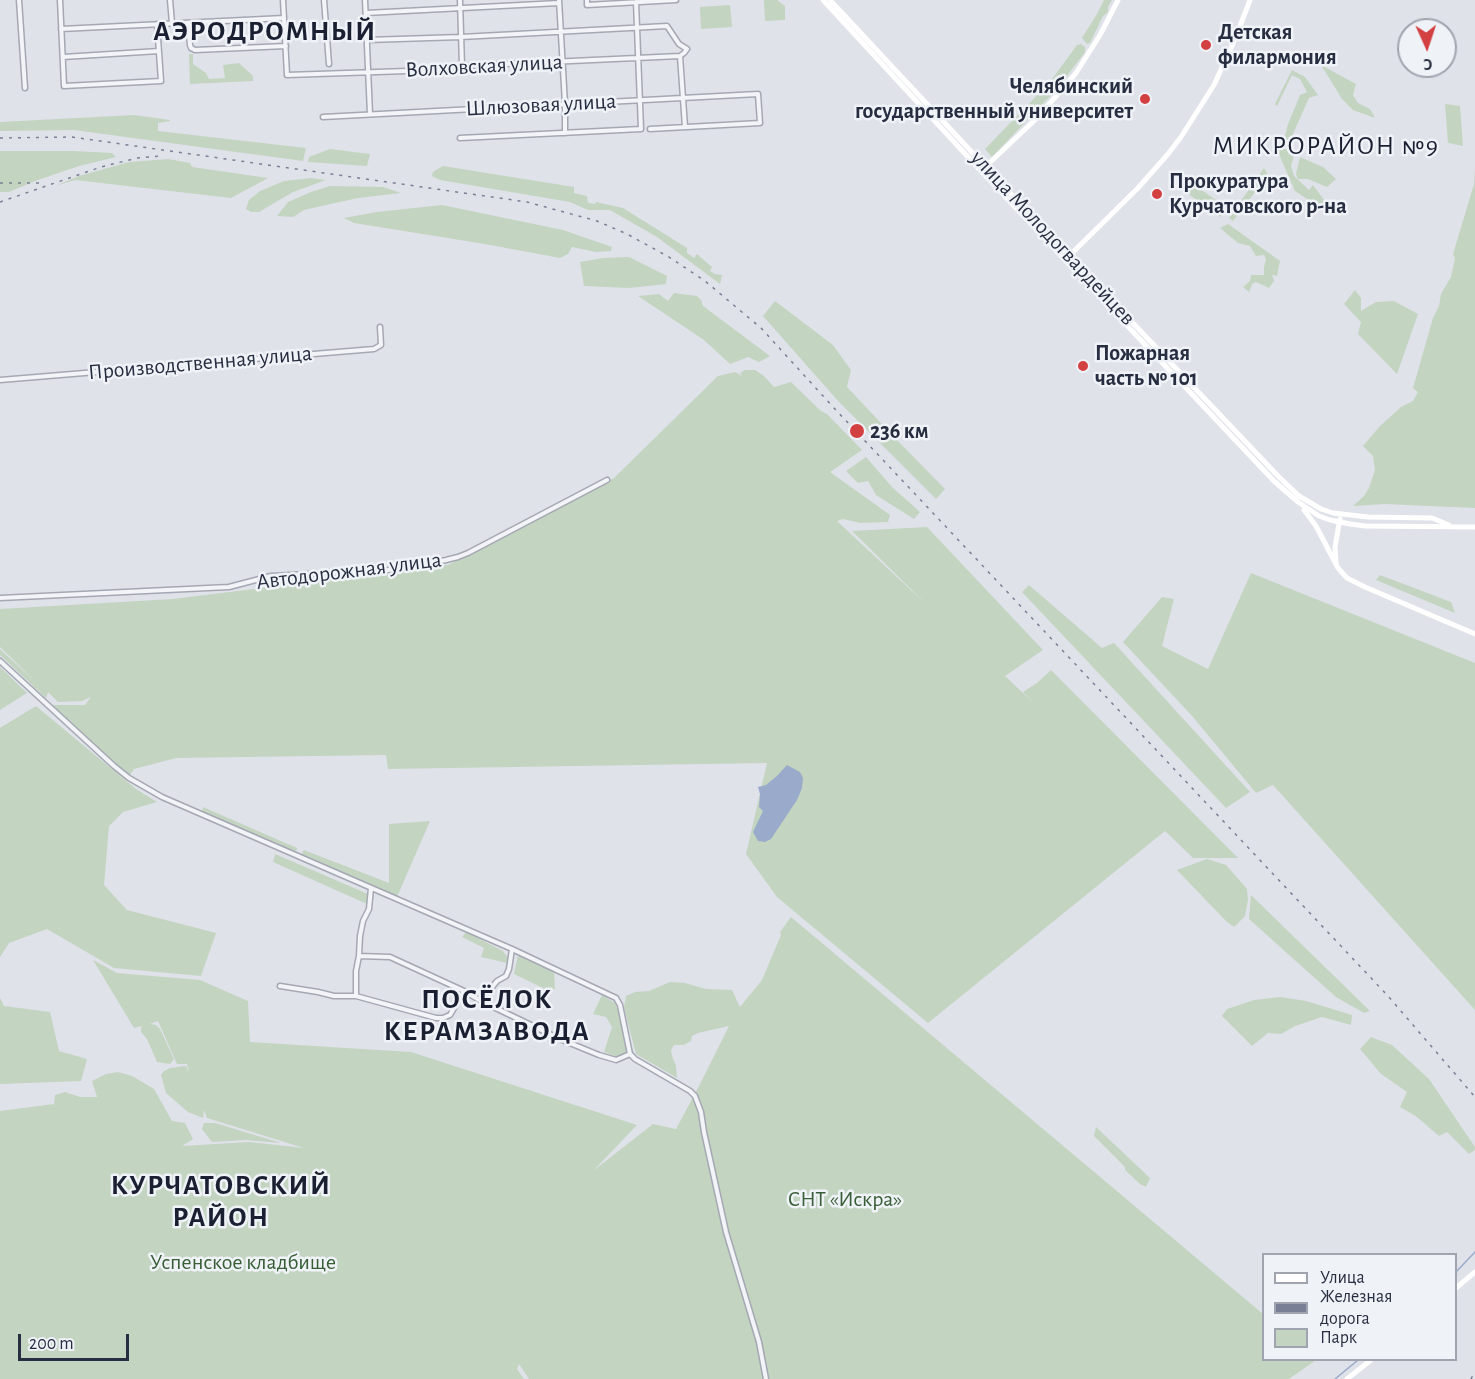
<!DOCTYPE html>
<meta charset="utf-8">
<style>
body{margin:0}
#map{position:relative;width:1475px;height:1379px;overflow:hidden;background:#e0e2e9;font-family:"Alegreya Sans",sans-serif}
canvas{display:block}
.legend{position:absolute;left:1262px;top:1253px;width:195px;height:108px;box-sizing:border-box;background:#eff2f7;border:2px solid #9fa4ae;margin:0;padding:8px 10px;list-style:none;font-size:18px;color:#282e41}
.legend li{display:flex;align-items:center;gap:12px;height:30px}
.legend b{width:30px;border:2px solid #9fa4ae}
.north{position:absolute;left:1397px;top:18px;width:60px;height:60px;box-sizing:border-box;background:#eff2f7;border:2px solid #9fa4ae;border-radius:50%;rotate:177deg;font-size:16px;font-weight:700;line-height:24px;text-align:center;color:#282e41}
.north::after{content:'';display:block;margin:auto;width:21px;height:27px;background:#d34041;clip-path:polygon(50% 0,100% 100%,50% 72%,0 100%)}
.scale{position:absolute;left:18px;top:1334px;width:111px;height:27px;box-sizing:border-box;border:3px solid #282e41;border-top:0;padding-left:8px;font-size:18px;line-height:21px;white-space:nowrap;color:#282e41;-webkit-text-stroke:4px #eff2f7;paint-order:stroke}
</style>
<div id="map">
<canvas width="1475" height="1379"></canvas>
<ul class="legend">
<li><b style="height:8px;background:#fff"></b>Улица</li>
<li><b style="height:8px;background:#797f94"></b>Железная дорога</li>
<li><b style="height:16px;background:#c3d4c1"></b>Парк</li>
</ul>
<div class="north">С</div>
<div class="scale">200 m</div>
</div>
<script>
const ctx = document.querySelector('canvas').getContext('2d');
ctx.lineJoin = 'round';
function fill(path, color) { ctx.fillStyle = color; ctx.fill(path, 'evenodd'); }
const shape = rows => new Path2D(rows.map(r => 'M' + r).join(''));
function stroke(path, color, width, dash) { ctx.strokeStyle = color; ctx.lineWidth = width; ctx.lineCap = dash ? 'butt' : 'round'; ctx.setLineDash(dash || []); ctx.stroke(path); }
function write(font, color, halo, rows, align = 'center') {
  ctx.font = font + ' "Alegreya Sans",sans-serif'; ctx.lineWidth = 5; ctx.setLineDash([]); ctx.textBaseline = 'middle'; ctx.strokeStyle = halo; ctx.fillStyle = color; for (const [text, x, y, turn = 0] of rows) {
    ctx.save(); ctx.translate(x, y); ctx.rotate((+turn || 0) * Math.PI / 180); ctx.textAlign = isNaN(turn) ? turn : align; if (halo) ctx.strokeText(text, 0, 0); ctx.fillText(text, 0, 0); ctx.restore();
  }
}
fill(shape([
 [764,0,777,0,785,6,785,20,765,21],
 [1104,0,1112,0,1108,7,1108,12,1103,16,1090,43,1087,44,1082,38,1097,14],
 [730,5,732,27,701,29,700,7],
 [1081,44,1085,47,1085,52,1058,88,992,157,985,149,1050,82,1077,45],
 [189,54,193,54,193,64,206,73,209,79,225,78,223,65,239,63,253,76,253,81,190,84],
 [1321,65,1356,84,1353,95,1358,103,1370,109,1375,118,1353,110,1342,99],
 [1292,70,1305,77,1318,95,1309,98,1289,143,1284,140,1288,124,1300,95,1307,92,1300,79,1292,75,1277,106,1275,104],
 [1445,104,1460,106,1463,146,1448,143],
 [134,115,170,120,170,121,158,123,158,131,306,148,303,161,74,130,0,131,0,122],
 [1281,148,1295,152,1291,166,1294,176,1309,190,1313,185,1330,208,1330,214,1295,191,1278,152],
 [330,149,370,154,367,166,308,162,309,157],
 [0,151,74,151,112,153,116,157,79,166,35,181,9,192,0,192],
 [1300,157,1323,167,1336,179,1327,187,1308,179,1298,179,1296,174],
 [168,159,190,163,192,167,268,178,231,198,75,180,55,186,79,176,129,162],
 [443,166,574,187,574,193,587,196,588,203,595,204,596,202,623,208,687,248,687,253,694,258,697,254,712,267,710,271,715,274,722,275,720,284,657,237,610,210,588,210,570,202,440,180,432,176,433,172],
 [1264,168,1268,175,1233,221,1229,218],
 [1475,169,1475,508,1385,504,1353,506,1364,496,1369,488,1375,470,1373,456,1363,446,1380,426,1401,407,1413,401,1418,392,1413,388,1433,318,1439,306,1441,294,1451,277,1455,258,1453,254,1474,184],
 [1178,174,1226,207,1221,217,1177,186],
 [311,178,326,180,293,192,259,212,251,212,246,209,249,200,260,191,284,181],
 [330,186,383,187,401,193,358,198,326,205,304,210,293,217,277,216,288,202,311,192],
 [442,205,563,230,612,247,611,251,596,252,572,247,568,254,560,258,485,244,354,223,344,218,377,212],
 [1228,224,1280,261,1277,276,1272,275,1274,281,1269,288,1256,282,1252,284,1249,292,1243,287,1250,281,1251,275,1264,275,1264,267,1266,259,1264,255,1256,256,1250,246,1238,243,1220,228],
 [629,257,667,276,666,284,629,288,584,286,580,262,603,258],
 [1355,290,1361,298,1361,311,1376,302,1394,301,1418,314,1397,374,1358,334,1361,322,1344,304],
 [674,293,697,296,701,300,703,306,770,356,759,362,748,357,730,364,704,340,638,296,659,294,668,301],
 [775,301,833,345,851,370,847,387,894,437,945,489,936,499,839,402,763,316],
 [745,370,755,370,764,376,774,387,791,382,821,411,827,414,862,450,830,472,890,515,888,522,860,523,843,519,837,521,928,606,852,531,927,527,1043,650,1005,676,1038,707,1023,692,1037,683,1051,670,1238,858,1193,858,1165,831,928,1023,777,897,746,854,767,763,388,769,386,755,176,758,134,769,130,775,117,765,52,705,85,705,91,697,82,701,58,702,48,692,46,698,0,655,0,649,38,684,0,647,0,609,173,599,448,565,614,478,718,376,735,372,742,376,740,373],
 [866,457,892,487,920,512,914,519,876,495,868,481,858,483,846,471],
 [1251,573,1475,663,1475,1010,1273,785,1256,793,1193,717,1123,642,1162,597,1174,599,1162,646,1208,669],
 [1380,575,1451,602,1455,613,1376,580],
 [1029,585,1102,648,1114,643,1250,792,1226,808,1022,592],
 [0,667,27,693,0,710],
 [36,706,136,789,157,802,123,812,109,826,104,885,127,910,216,933,201,976,114,968,47,929,9,943,0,957,0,728],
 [203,807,297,848,296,853,202,812],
 [430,821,397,897,301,855,304,850,389,883,389,824],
 [275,854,368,894,367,904,273,862],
 [1207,859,1226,865,1247,889,1248,900,1245,916,1234,927,1226,921,1177,870],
 [1251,895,1370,1011,1364,1013,1336,997,1249,919],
 [791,917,1263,1314,1264,1360,1316,1360,1289,1379,529,1379,519,1364,517,1369,524,1379,0,1379,0,1111,54,1104,55,1095,65,1092,80,1097,97,1097,92,1081,106,1074,118,1072,132,1076,154,1089,172,1121,185,1123,193,1139,182,1146,249,1142,304,1148,207,1118,204,1110,203,1118,188,1112,166,1093,161,1075,164,1071,170,1068,186,1066,189,1072,187,1064,177,1064,158,1021,150,1024,156,1025,160,1029,174,1059,170,1064,157,1062,147,1039,141,1032,141,1028,142,1026,134,1028,93,960,117,973,200,980,248,1001,250,1042,411,1052,637,1125,593,1171,653,1124,676,1129,699,1086,729,1026,698,1033,692,1036,691,1041,684,1045,674,1045,671,1050,672,1056,676,1066,677,1078,636,1054,624,1008,626,996,635,992,649,991,670,982,685,983,706,989,732,990,740,1007,762,980,781,935,780,932],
 [466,932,503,951,508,958,507,963,481,957,484,948,462,937],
 [518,955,554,970,555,989,547,990,514,974],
 [602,995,615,1003,621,1018,627,1052,617,1057,604,1052,612,1027,606,1017,593,1014],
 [1280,997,1306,1001,1352,1015,1351,1025,1322,1017,1295,1026,1281,1034,1268,1033,1252,1046,1222,1016,1227,1009,1254,1000],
 [0,998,4,1006,50,1012,59,1051,87,1059,81,1081,0,1084],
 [1371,1037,1392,1045,1429,1079,1475,1147,1475,1150,1469,1154,1447,1132,1439,1136,1417,1117,1400,1107,1407,1092,1381,1074,1360,1049],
 [204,1123,215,1123,281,1143,246,1140,212,1142,202,1129],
 [1096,1127,1150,1178,1146,1187,1140,1184,1125,1170,1125,1167,1094,1136]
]), '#c3d4c1');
fill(shape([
 [787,765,800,772,803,778,802,788,797,800,771,839,765,842,758,841,753,832,763,811,759,807,760,794,758,787,766,785,777,776]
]), '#99aacb');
stroke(shape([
 [1456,1272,1475,1252],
 [1335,1379,1358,1360]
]), '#99aacb', 1.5);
const street = shape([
 [19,0,25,88],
 [60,0,64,86,161,81,157,24],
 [170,0,172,23],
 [283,0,287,75,437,70,462,66,680,56],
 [324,0,329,64],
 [365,0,370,114],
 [460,0,462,66],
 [559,0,565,104,565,133],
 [587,0,587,5,676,0],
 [366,13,559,3],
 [188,23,190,45,191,48,195,50,286,46],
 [61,29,284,18],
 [367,40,461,37,667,26,679,44,687,49,684,53,680,56],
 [680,56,685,127],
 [63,57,159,51],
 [323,117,758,94,760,123,650,129],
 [460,138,641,129,636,2],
 [0,380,374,349,381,345,380,327],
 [0,598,229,587,271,576,388,570,403,568,446,560,458,557,468,553,607,480],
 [0,661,114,766,129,778,162,797,512,949,616,998,620,1005,630,1054,635,1059,690,1091,695,1096,701,1112,704,1132,726,1232,759,1342,766,1379],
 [359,956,390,957,464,991,481,1001,560,1039,599,1055,616,1060,630,1054],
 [280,986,318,992,334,996,356,996,436,1018,443,1018,450,1015,464,991],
 [356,996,356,971,359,956,360,936,363,921,369,909,371,888],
 [481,1001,497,981,506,976,509,969,512,949]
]);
stroke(street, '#a5a8b3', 7);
stroke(street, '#f3f4f8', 4);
stroke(shape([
 [823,0,981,171,1274,481,1298,502,1319,516,1330,520,1350,524,1365,526,1475,527],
 [830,0,1023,207,1278,476,1299,496,1321,509,1333,513,1368,517,1432,518,1449,525],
 [984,168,1038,117,1076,73,1100,35,1118,0],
 [1067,258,1138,188,1168,154,1181,137,1214,85,1235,39,1250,0],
 [1304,510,1316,526,1338,568,1347,578,1365,587,1475,634],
 [1336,563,1335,547,1340,519],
 [1456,1288,1475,1272],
 [1347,1379,1371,1360]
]), '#fff', 5);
stroke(shape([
 [0,138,72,137,527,202,597,221,627,234,669,257,705,281,761,328,834,408,1388,996,1475,1097],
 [0,183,42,183],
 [0,202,101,167,137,158,161,156],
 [1471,1379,1475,1371]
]), '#797f94', 1.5, [3, 6]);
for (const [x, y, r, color] of [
 [1206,45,6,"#d34041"],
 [1145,99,6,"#d34041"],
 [1157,194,6,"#d34041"],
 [1083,366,6,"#d34041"],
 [857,431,8,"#d34041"]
]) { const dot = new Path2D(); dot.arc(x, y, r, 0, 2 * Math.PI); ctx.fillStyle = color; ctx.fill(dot); stroke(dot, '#eff2f7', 2); }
write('bold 22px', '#282e41', '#eff2f7', [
 ["Детская",1218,32],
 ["филармония",1218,57],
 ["Челябинский",1133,86,"right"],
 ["государственный университет",1133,111,"right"],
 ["Прокуратура",1169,181],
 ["Курчатовского р-на",1169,206],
 ["Пожарная",1095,353],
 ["часть № 101",1095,378],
 ["236 км",870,431]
], 'left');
write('22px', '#282e41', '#eff2f7', [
 ["Волховская улица",484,66,-3],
 ["Шлюзовая улица",541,105,-3],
 ["улица Молодогвардейцев",1053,238,47],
 ["Производственная улица",200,363,-5],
 ["Автодорожная улица",349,571,-7]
]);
write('22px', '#375e35', '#eff2f7', [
 ["СНТ «Искра»",845,1199],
 ["Успенское кладбище",243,1262]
]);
ctx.letterSpacing = '1.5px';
write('26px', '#1a1f32', '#eff2f7', [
 ["МИКРОРАЙОН №9",1326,146]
]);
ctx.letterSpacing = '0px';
ctx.letterSpacing = '1.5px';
write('bold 28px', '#1a1f32', '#eff2f7', [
 ["АЭРОДРОМНЫЙ",265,32],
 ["ПОСЁЛОК",487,1000],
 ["КЕРАМЗАВОДА",487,1032],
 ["КУРЧАТОВСКИЙ",221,1186],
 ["РАЙОН",221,1218]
]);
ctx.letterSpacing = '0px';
</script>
